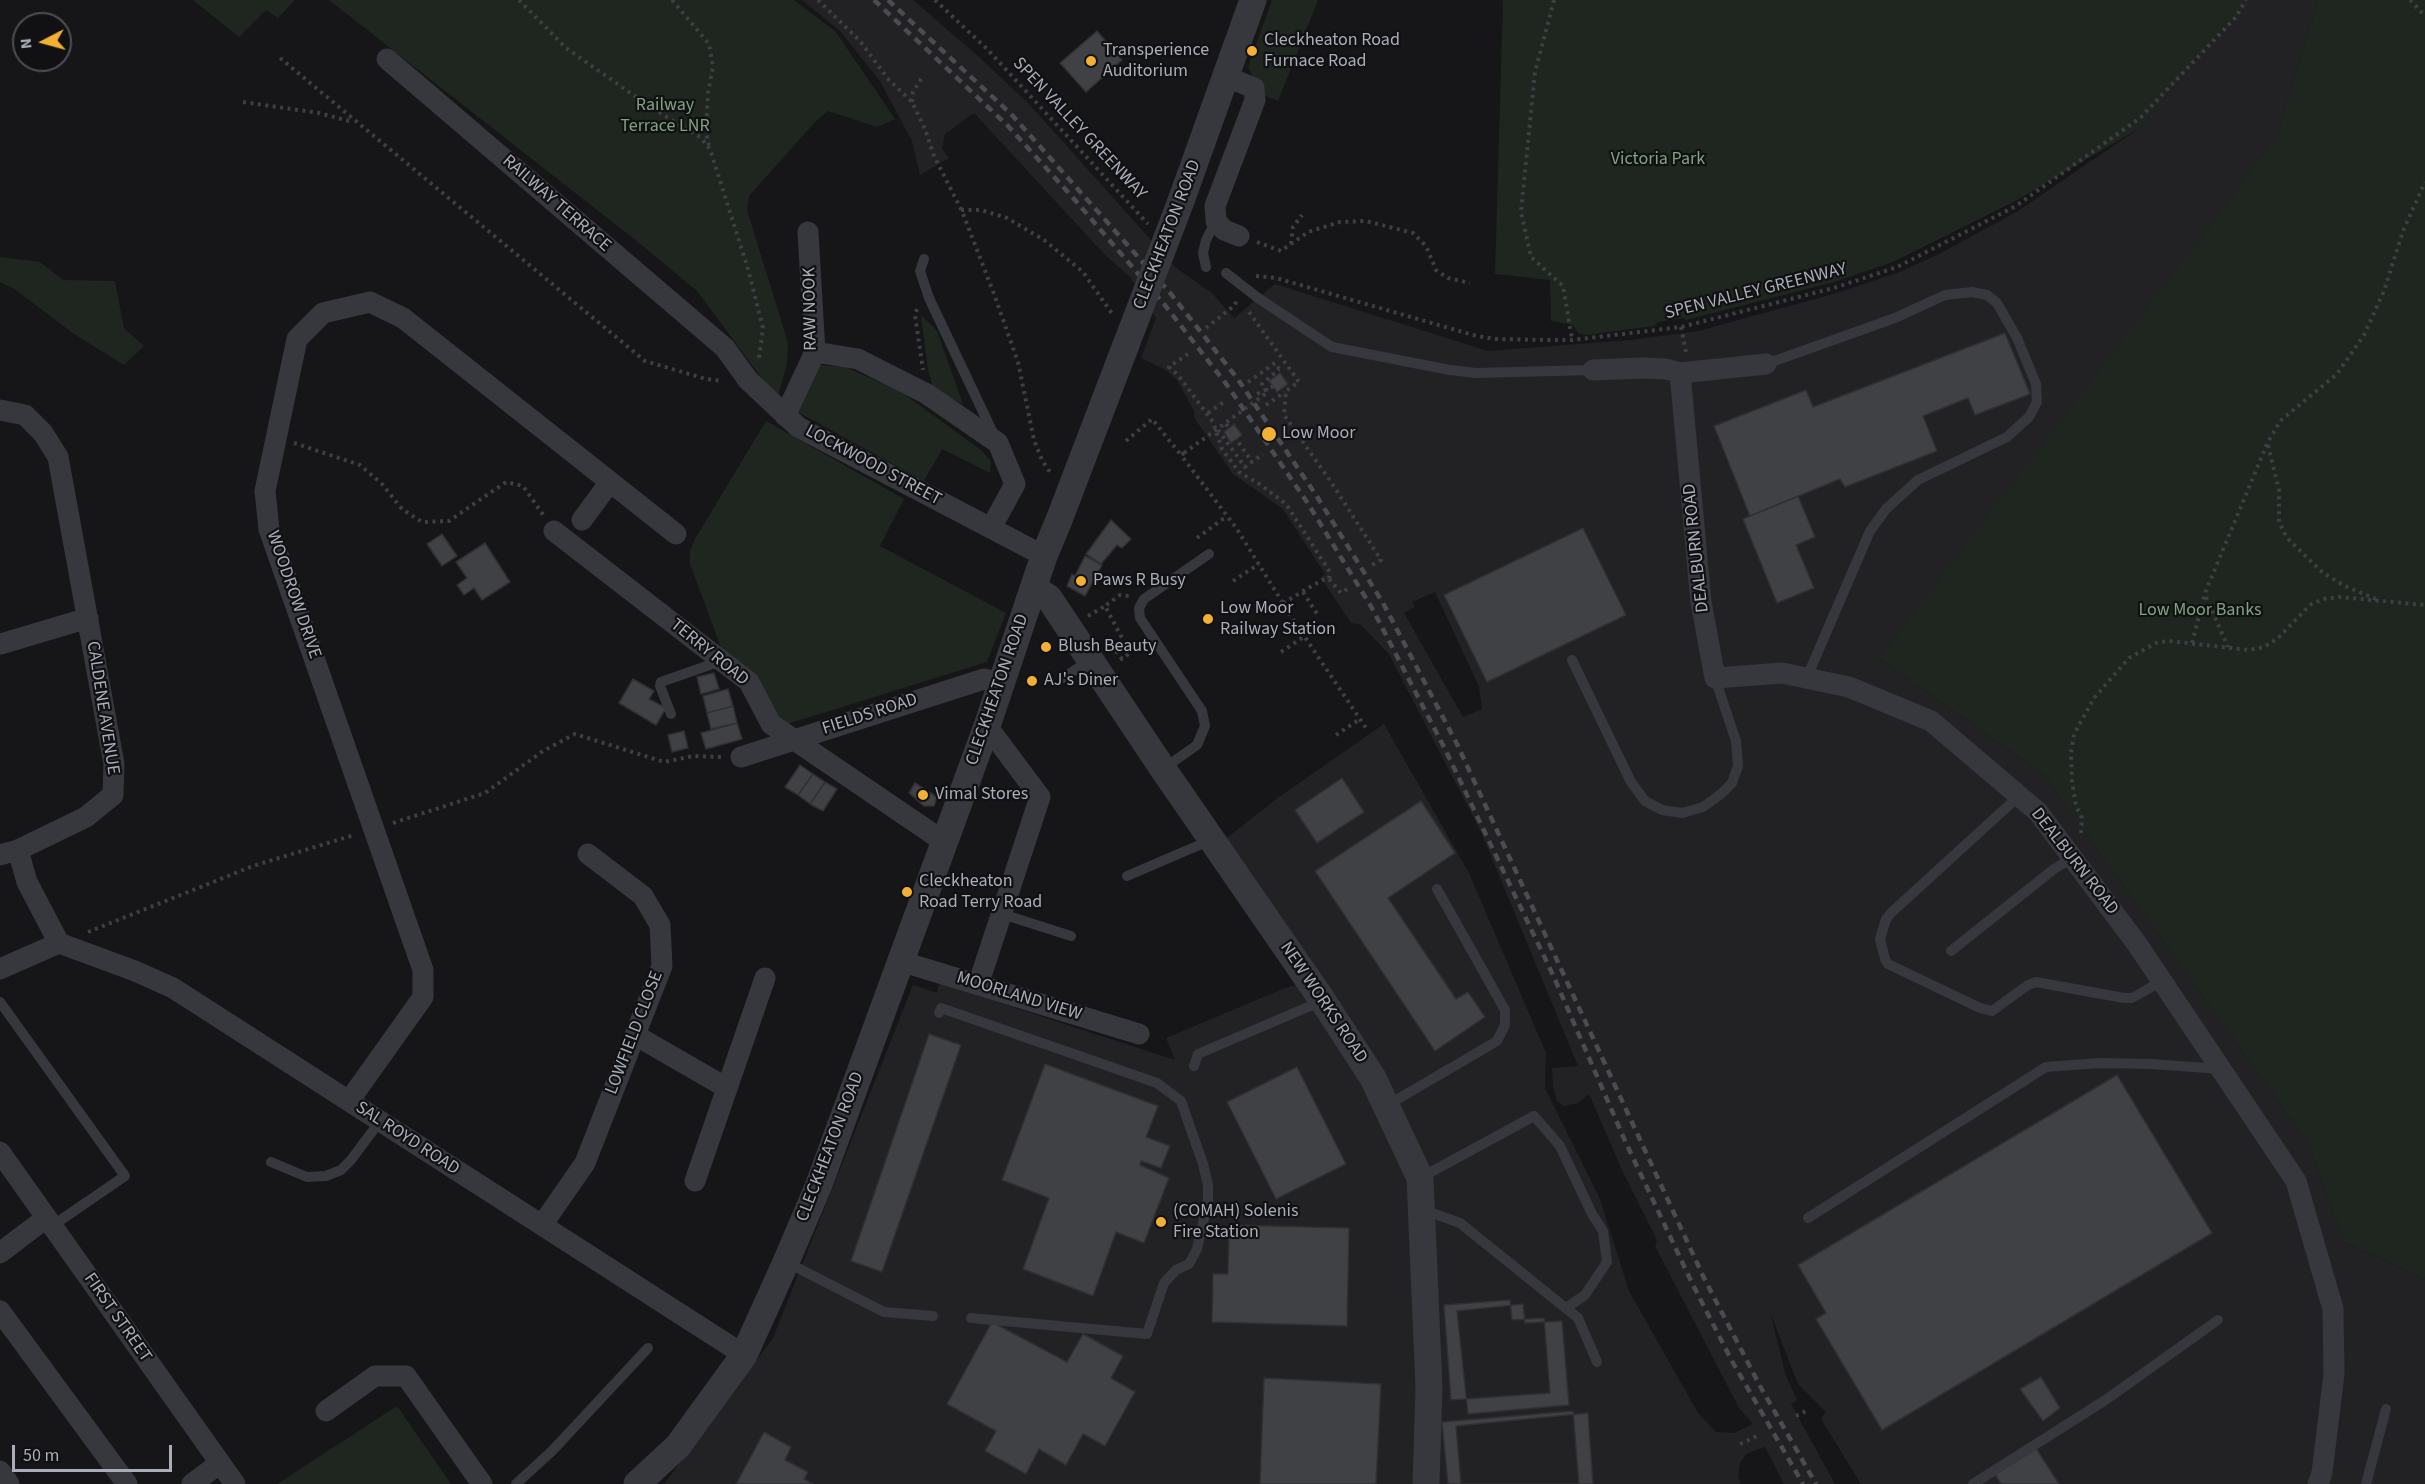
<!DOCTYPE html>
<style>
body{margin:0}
#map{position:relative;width:2425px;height:1484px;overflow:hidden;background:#161618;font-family:"Source Sans 3",sans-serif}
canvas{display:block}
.north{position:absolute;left:12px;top:12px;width:60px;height:60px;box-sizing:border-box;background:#111113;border:2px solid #4d4f55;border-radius:50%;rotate:264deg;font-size:16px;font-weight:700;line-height:24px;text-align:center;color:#a8adb8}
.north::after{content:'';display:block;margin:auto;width:21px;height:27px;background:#f2b134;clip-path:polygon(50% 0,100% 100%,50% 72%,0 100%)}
.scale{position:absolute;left:12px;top:1445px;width:160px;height:27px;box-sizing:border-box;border:3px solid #a8adb8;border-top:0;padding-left:8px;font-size:18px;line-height:21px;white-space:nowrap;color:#a8adb8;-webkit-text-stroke:4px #111113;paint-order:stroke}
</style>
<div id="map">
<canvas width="2425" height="1484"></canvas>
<div class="north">N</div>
<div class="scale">50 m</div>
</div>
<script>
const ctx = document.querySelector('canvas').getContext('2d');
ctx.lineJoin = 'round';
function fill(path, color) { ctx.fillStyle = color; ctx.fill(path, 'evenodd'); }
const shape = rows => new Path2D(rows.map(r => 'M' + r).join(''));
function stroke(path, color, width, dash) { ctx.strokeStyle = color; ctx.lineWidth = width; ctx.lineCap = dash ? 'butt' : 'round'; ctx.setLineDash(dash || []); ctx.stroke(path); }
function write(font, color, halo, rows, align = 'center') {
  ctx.font = font + ' "Source Sans 3",sans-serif'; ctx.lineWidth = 4.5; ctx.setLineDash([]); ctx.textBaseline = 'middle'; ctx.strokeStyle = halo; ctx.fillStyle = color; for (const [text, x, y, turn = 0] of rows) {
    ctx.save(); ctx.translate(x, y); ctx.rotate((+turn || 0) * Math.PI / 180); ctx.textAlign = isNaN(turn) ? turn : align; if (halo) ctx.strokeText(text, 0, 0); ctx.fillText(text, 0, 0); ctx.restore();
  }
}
fill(shape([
 [802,0,913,0,979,57,1031,106,1176,268,1212,293,1234,318,1275,284,1488,351,1631,340,1698,331,1837,293,1897,273,1939,254,2018,211,2138,129,2247,0,2318,0,2277,135,2134,329,1879,658,2044,775,2308,1143,2344,1242,2425,1279,2425,1484,1861,1484,1821,1419,1826,1412,1798,1384,1770,1312,1786,1376,1797,1400,1791,1404,1835,1484,1784,1484,1765,1447,1746,1454,1740,1463,1738,1476,1741,1484,664,1484,773,1338,913,985,937,993,939,983,1175,1060,1166,1038,1285,988,1322,978,1219,844,1279,797,1384,724,1469,873,1546,1053,1545,1088,1600,1199,1629,1291,1698,1413,1716,1432,1734,1433,1753,1424,1739,1408,1655,1246,1657,1240,1622,1170,1589,1094,1578,1103,1564,1106,1557,1101,1553,1087,1552,1068,1578,1066,1481,832,1389,654,1360,624,1351,623,1321,578,1325,574,1283,509,1233,474,1195,419,1194,411,1177,380,1166,370,1141,358,1156,318,1129,276,1107,257,974,113,945,134,942,149,949,158,920,175,912,141,880,81,839,30],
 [1435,592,1479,687,1482,709,1463,717,1404,613,1415,607,1412,602]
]), '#222225');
fill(shape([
 [193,0,295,0,278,18,266,10,239,37],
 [329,0,794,0,836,32,895,119,877,127,828,111,816,121,749,196,747,210,788,343,787,364,777,399,697,291,638,242],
 [1272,0,1318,0,1278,101,1261,94,1248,67],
 [1503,0,2247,0,2236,17,2226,25,2138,129,2017,200,1893,262,1834,282,1686,320,1683,318,1658,322,1654,326,1586,335,1578,333,1573,325,1551,321,1550,280,1495,274],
 [2318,0,2425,0,2425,1279,2344,1242,2308,1143,2044,775,1879,658,2189,254,2277,135],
 [0,257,40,262,63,280,115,281,124,328,144,346,124,365,74,334,13,288,0,282],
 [921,315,937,331,963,404,934,391,928,370],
 [821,365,845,367,900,391,981,450,991,461,990,473,942,449,924,481,794,410,809,376],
 [766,421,904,499,880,546,1006,613,987,662,784,725,723,653,690,564,690,551,695,539],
 [397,1406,451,1484,277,1484]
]), '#1e261f');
const building = shape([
 [1097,31,1122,60,1086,92,1060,63,1097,31],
 [2005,333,2030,394,1975,415,1968,398,1923,416,1937,451,1845,487,1840,479,1750,516,1714,426,1806,390,1813,407,2005,333],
 [1280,373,1288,384,1277,392,1269,381,1280,373],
 [1234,424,1242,435,1231,443,1224,432,1234,424],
 [1798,496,1815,537,1796,545,1814,588,1777,603,1743,519,1798,496],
 [1111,520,1131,539,1122,548,1117,545,1101,564,1086,554,1111,520],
 [1583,528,1626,615,1487,682,1444,595,1583,528],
 [442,534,457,556,442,566,427,544,442,534],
 [485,543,510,582,482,600,474,588,464,595,457,585,467,578,456,562,485,543],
 [1085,556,1102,565,1085,596,1067,586,1072,574,1075,576,1085,556],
 [714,673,719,689,701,694,697,677,714,673],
 [633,679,654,691,649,699,666,708,656,725,619,703,633,679],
 [728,689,733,706,707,713,703,696,728,689],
 [733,706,737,723,711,729,707,713,733,706],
 [737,723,742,739,706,749,701,733,737,723],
 [684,731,688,748,672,752,668,735,684,731],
 [800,765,813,774,798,795,785,787,800,765],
 [813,774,825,782,810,804,798,795,813,774],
 [1342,778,1364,812,1317,843,1295,810,1342,778],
 [825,782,837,789,823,811,810,804,825,782],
 [915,783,937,797,934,806,924,806,909,793,915,783],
 [1421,801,1455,853,1388,898,1456,999,1468,992,1485,1017,1435,1051,1315,871,1421,801],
 [929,1034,961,1045,882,1272,851,1261,929,1034],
 [1045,1064,1158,1106,1146,1137,1170,1146,1161,1168,1141,1161,1140,1165,1169,1178,1144,1243,1116,1232,1093,1296,1023,1269,1049,1198,1002,1180,1045,1064],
 [1297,1067,1346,1164,1276,1199,1227,1102,1297,1067],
 [2117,1075,2212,1233,1882,1430,1816,1319,1826,1313,1798,1265,2117,1075],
 [1229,1225,1349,1228,1347,1326,1212,1322,1213,1274,1228,1274,1229,1225],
 [1510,1300,1512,1320,1544,1318,1550,1393,1451,1400,1444,1305,1510,1300],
 [1523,1304,1525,1323,1562,1321,1569,1405,1468,1414,1457,1311,1523,1304],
 [992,1322,1067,1362,1083,1334,1123,1356,1111,1378,1135,1392,1105,1446,1083,1434,1066,1465,1039,1449,1026,1474,985,1451,996,1431,947,1404,992,1322],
 [2041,1377,2060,1408,2043,1421,2020,1389,2041,1377],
 [1264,1378,1381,1384,1376,1484,1260,1484,1264,1378],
 [1573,1411,1579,1484,1448,1484,1442,1422,1573,1411],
 [1588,1413,1593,1484,1461,1484,1456,1426,1588,1413],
 [764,1432,791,1447,785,1460,808,1472,804,1479,813,1484,736,1484,764,1432],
 [2032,1442,2059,1484,2001,1484,1991,1468,2032,1442]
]);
fill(building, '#404145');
stroke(building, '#303034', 1.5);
stroke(shape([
 [519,0,566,48,652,108,700,137,710,149,748,269,763,328,759,358],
 [672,0,709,44,713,67,708,93,706,133,709,145],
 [818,0,860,41,889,80,912,102,925,129,934,156,962,211,994,294,1018,362,1034,440,1042,460,1051,474],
 [935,0,988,50,1148,224],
 [1554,0,1535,72,1521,212,1531,257,1563,286,1572,339],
 [2410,0,2425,16],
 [280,58,645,361,706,379,723,381],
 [243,102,319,113,353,122],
 [912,102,913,92,923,76],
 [961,210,981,210,1007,218,1044,240,1083,272,1113,315],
 [1257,242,1281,251,1308,232,1340,222,1366,221,1413,233,1426,246,1436,270,1448,278,1470,283],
 [1291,244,1293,227,1302,215],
 [1256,276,1276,278,1473,335,1494,339,1548,340,1572,340,1681,327,1834,288,1897,267,2016,206,2140,118,2236,17,2246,0],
 [917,309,915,315,923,370],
 [1249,312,1299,382,1286,391,1284,415,1331,482,1381,560,1372,565],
 [1681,327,1686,352],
 [1206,328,1235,305,1237,299],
 [1188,354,1169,367,1178,375,1213,422,1222,449,1239,472,1261,485,1286,504,1330,572,1329,579],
 [1248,382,1275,363,1279,369],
 [1257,394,1278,384],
 [1266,405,1285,392],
 [1208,413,1225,401],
 [1226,424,1252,462],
 [1218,430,1245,467,1263,454],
 [1126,441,1152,419,1181,455],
 [294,443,360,465,382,484,402,509,422,522,449,521,506,482,523,486,544,516],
 [2268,445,2279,490,2279,522,2287,538,2323,573,2345,586,2376,599],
 [1184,453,1181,455,1237,529,1292,618,1368,731],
 [1197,538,1227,516],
 [1233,581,1259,564],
 [1303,592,1319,617],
 [2206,597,2228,647],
 [1283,603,1322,580,1329,579,1341,593,1350,587],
 [1088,616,1105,606],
 [2192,643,2205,593,2267,444,2280,421,2337,374,2364,335,2384,291,2403,231,2425,182],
 [1116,651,1122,659,1130,653,1105,606,1120,595,1129,596],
 [1281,652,1305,636],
 [1336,735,1360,719],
 [393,823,485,793,543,751,575,734,664,762,693,756,721,757],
 [2081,833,2082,818,2076,806,2072,781,2071,753,2074,734,2094,698,2129,658,2156,643,2169,641,2249,650,2264,647,2278,638,2310,605,2323,599,2339,597,2425,605],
 [88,932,253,866,354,835],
 [1796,1416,1806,1411],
 [1740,1444,1757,1436]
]), '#3d3f44', 4, [3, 4.5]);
stroke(shape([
 [924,259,920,271,929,298,994,435],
 [1206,267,1203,253,1206,240,1216,221],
 [1226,273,1258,298,1332,347,1450,370,1476,373,1593,370],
 [1766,364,1895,318,1945,295,1972,292,1987,295,1997,303,2017,338,2036,384,2037,402,2029,417,2007,437,1918,480,1886,509,1870,531,1807,677],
 [1572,660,1631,782,1645,801,1662,810,1682,813,1703,807,1721,794,1732,783,1738,766,1736,741,1715,678],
 [1063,678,1090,660],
 [671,714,660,686,661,682,721,661],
 [1163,769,1197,745,1205,726,1202,711,1140,618,1139,608,1144,599,1209,554],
 [2019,796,1892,912,1886,919,1880,939,1885,959,1888,964,1980,1008,1992,1011,2028,985,2036,982,2124,998,2132,998,2162,981],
 [1127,876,1211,840],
 [1002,914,1071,936],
 [1951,951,2054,869,2072,858],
 [0,1002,125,1176,52,1226],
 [939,1013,941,1008,1157,1083,1181,1101,1203,1164,1208,1185,1208,1201,1197,1249,1189,1264,1176,1270,1164,1283,1147,1334,971,1318],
 [1194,1066,1198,1054,1322,1001],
 [1386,1106,1497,1041,1505,1025,1505,1010,1437,889],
 [271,1162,307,1177,326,1176,341,1170,351,1160,380,1121],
 [1420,1178,1534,1116,1560,1146,1592,1214,1603,1231,1607,1262,1585,1295,1566,1308],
 [1421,1209,1460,1223,1578,1318,1597,1362],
 [1808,1218,2046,1067,2100,1063,2151,1064,2221,1069],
 [786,1262,884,1312,933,1316],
 [516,1484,552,1451,648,1348],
 [1973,1484,2107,1399,2218,1320],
 [2366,1484,2386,1409]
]), '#37383d', 10);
stroke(shape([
 [387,59,725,348,748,380,798,427,1044,556],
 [1227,77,1254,88,1255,100,1215,206,1216,221,1224,230,1239,236],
 [815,352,858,359,927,394,998,443,1015,484,991,528],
 [1593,370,1643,368,1666,369,1680,373,1766,364],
 [1680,373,1701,602,1715,678,1782,673,1849,687,1931,721,2038,812,2137,944,2296,1181,2333,1309,2334,1374,2322,1473,2318,1484],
 [0,410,25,415,43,433,58,457,114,764,113,795,86,817,18,850,0,855],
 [785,416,815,352,808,232],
 [582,520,610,482],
 [554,531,749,682,771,724,943,841],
 [1,644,88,618],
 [741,757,984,679,1000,683],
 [18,850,27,882,59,943],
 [59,943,135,971,173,988,744,1355],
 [900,961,1139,1034],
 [0,969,59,943],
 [978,985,1040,797,987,726],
 [635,1035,727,1088],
 [349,1101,423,997,423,970,269,529,265,491,297,339,323,313,370,302,403,318,676,534],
 [0,1152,235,1484],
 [695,1181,765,978],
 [542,1225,585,1163,662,966,660,925,643,896,588,854],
 [0,1253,46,1218],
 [0,1311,127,1484],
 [326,1411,375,1376,406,1376,482,1484],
 [0,1471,9,1484],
 [192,1484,220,1463]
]), '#37383d', 21);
stroke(shape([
 [1181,201,1253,0],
 [1034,588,1049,598,1163,769,1323,1001,1373,1078,1420,1178,1429,1388,1426,1484],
 [637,1484,678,1446,744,1355,786,1262,818,1187,987,726,1044,556,1059,520]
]), '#37383d', 27);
stroke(shape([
 [874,0,1008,126,1075,200,1164,304,1227,385,1307,502,1372,608,1445,749,1553,975,1626,1143,1693,1285,1732,1361,1803,1484],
 [888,0,1012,115,1171,294,1237,378,1316,495,1383,603,1457,744,1704,1278,1760,1386,1816,1484]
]), '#4a4c52', 4.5, [8, 6]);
stroke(shape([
 [1184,453,1268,392,1262,384,1279,369]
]), '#3d3f44', 4, [3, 4.5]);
stroke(shape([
 [1059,520,1181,201]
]), '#37383d', 27);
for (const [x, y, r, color] of [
 [1252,51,6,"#f2b134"],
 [1091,61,6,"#f2b134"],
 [1269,434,8,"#f2b134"],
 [1081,581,6,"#f2b134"],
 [1208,619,6,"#f2b134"],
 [1046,647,6,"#f2b134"],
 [1032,681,6,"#f2b134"],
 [923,795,6,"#f2b134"],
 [907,892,6,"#f2b134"],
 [1161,1222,6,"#f2b134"]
]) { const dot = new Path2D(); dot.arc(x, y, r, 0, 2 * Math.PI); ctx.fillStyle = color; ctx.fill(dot); stroke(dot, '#111113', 2); }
write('18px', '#a8adb8', '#111113', [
 ["Cleckheaton Road",1264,41],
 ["Furnace Road",1264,62],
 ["Transperience",1103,51],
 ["Auditorium",1103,72],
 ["Low Moor",1282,434],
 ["Paws R Busy",1093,581],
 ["Low Moor",1220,609],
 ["Railway Station",1220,630],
 ["Blush Beauty",1058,647],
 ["AJ's Diner",1044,681],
 ["Vimal Stores",935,795],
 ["Cleckheaton",919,882],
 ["Road Terry Road",919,903],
 ["(COMAH) Solenis",1173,1212],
 ["Fire Station",1173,1233]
], 'left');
write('18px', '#7fa381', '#111113', [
 ["Railway",665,106],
 ["Terrace LNR",665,127],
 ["Victoria Park",1658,160],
 ["Low Moor Banks",2200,611]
]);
write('18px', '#a8adb8', '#111113', [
 ["SPEN VALLEY GREENWAY",1079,129,47],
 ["RAILWAY TERRACE",556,204,41],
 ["CLECKHEATON ROAD",1168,235,-69],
 ["SPEN VALLEY GREENWAY",1756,292,-14],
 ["RAW NOOK",811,309,-91],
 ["LOCKWOOD STREET",873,466,28],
 ["DEALBURN ROAD",1697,548,-96],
 ["WOODROW DRIVE",293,595,71],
 ["TERRY ROAD",709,653,39],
 ["CLECKHEATON ROAD",998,690,-71],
 ["CALDENE AVENUE",102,708,81],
 ["FIELDS ROAD",870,715,-18],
 ["DEALBURN ROAD",2074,862,52],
 ["MOORLAND VIEW",1019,997,17],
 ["NEW WORKS ROAD",1323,1003,56],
 ["LOWFIELD CLOSE",635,1033,-69],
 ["SAL ROYD ROAD",407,1139,33],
 ["CLECKHEATON ROAD",831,1147,-69],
 ["FIRST STREET",117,1318,55]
]);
</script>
